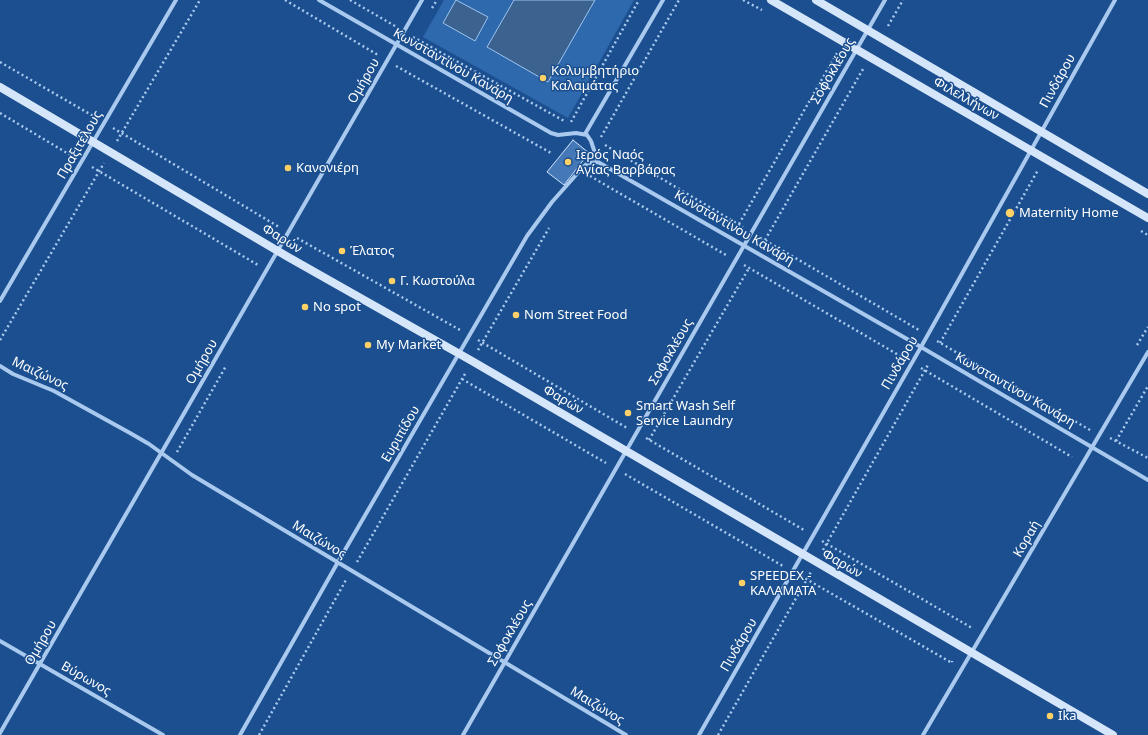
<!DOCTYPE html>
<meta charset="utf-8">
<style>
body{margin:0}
canvas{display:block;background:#1b4f8f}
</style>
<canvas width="1148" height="735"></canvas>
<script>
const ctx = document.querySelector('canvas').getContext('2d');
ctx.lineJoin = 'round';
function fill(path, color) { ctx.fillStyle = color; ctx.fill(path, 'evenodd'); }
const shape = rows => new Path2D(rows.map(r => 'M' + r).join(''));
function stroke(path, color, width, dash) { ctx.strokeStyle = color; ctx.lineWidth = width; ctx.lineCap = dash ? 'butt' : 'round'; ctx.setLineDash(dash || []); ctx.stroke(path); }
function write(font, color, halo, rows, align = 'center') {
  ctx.font = font + ' "Noto Sans",sans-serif'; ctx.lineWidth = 3; ctx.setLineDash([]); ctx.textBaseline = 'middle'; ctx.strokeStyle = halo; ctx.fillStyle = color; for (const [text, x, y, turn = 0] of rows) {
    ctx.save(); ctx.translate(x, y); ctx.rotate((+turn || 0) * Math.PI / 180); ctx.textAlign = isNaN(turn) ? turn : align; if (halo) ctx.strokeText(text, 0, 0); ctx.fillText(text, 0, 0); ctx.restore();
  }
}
fill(shape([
 [444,0,634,0,568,118,423,37]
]), '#2e69ad');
const water = shape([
 [456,0,488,17,475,41,443,23,456,0],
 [514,0,595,0,548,82,487,47,514,0]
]);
fill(water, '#3c6290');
stroke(water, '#9cc4f0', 1);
const building = shape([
 [573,140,589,153,564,185,547,172,573,140]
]);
fill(building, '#4478b7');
stroke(building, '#cfe3fa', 1);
stroke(shape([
 [285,0,378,55],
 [350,0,395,26],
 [743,0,762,10],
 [432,8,437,0],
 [888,26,903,0],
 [413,37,566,122],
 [0,62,95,117],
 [396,66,551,153],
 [0,113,72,156],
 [571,122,639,0],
 [113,128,279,227],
 [601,137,679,0],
 [117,141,200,0],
 [605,145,743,227],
 [92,167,258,265],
 [590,176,726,255],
 [739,224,837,53],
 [1141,231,1148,235],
 [297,238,460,330],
 [761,238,919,330],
 [765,240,863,69],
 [744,265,902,357],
 [0,340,104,163],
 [478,340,627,428],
 [937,341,1090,430],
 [940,343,1038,170],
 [1137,345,1148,327],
 [478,350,549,228],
 [921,368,1072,457],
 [462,379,606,463],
 [646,438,804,530],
 [1110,438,1148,458],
 [649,440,749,268],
 [1116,441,1148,386],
 [177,452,226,366],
 [625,474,783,566],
 [822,541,972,628],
 [823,550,929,363],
 [357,562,466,372],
 [801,576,952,663,952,661],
 [259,735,346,580],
 [718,735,811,572]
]), '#a9c9ee', 2.5, [2, 3]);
stroke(shape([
 [319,0,551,133,558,135,576,133,587,135,591,141,598,162,921,347,1148,480],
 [585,134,663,0],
 [0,301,176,0],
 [0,366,13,374,54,391,130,433,149,444,192,475,626,735],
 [0,641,163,735],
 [0,733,422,0],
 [240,735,338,562,527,236,552,202,583,167,588,163,598,162],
 [463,735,885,0],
 [699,735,921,347,1115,0],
 [923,735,1148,352]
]), '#a9c9ee', 4);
stroke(shape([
 [771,0,1148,218],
 [816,0,1148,194],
 [0,87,288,257,472,361,1113,735]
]), '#d6e6fa', 8);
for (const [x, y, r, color] of [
 [543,78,4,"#ffd166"],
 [568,162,4,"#ffd166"],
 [288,168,4,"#ffd166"],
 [1010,213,5,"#ffd166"],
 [342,251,4,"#ffd166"],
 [392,281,4,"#ffd166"],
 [305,307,4,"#ffd166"],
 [516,315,4,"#ffd166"],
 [368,345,4,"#ffd166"],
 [628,413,4,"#ffd166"],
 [742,583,4,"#ffd166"],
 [1050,716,4,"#ffd166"]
]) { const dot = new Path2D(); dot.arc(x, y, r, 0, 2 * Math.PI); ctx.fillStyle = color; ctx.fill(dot); stroke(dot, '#1b4f8f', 1.5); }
write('13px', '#fff', '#1b4f8f', [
 ["Κωνσταντίνου Κανάρη",453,66,30],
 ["Σοφοκλέους",833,71,-60],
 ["Ομήρου",364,81,-60],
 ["Πινδάρου",1058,81,-61],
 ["Φιλελλήνων",966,99,30],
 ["Πραξιτέλους",80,145,-60],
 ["Κωνσταντίνου Κανάρη",734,228,30],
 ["Φαρών",282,239,31],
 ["Σοφοκλέους",671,352,-60],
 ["Ομήρου",202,362,-60],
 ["Πινδάρου",900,363,-60],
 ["Μαιζώνος",40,374,25],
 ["Κωνσταντίνου Κανάρη",1015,390,30],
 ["Φαρών",563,400,30],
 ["Ευριπίδου",401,434,-60],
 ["Κοραή",1027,539,-60],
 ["Μαιζώνος",319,540,31],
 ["Φαρών",842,564,30],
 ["Σοφοκλέους",510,633,-60],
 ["Ομήρου",41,643,-60],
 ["Πινδάρου",739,645,-60],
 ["Βύρωνος",86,679,30],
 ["Μαιζώνος",597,706,31]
]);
write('13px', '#fff', '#1b4f8f', [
 ["Κολυμβητήριο",551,71],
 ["Καλαμάτας",551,86],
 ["Ιερός Ναός",576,155],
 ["Αγίας Βαρβάρας",576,170],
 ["Κανονιέρη",296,168],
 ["Maternity Home",1019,213],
 ["Έλατος",350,251],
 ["Γ. Κωστούλα",400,281],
 ["No spot",313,307],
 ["Nom Street Food",524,315],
 ["My Market",376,345],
 ["Smart Wash Self",636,406],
 ["Service Laundry",636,421],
 ["SPEEDEX -",750,576],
 ["ΚΑΛΑΜΑΤΑ",750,591],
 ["Ika",1058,716]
], 'left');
</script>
